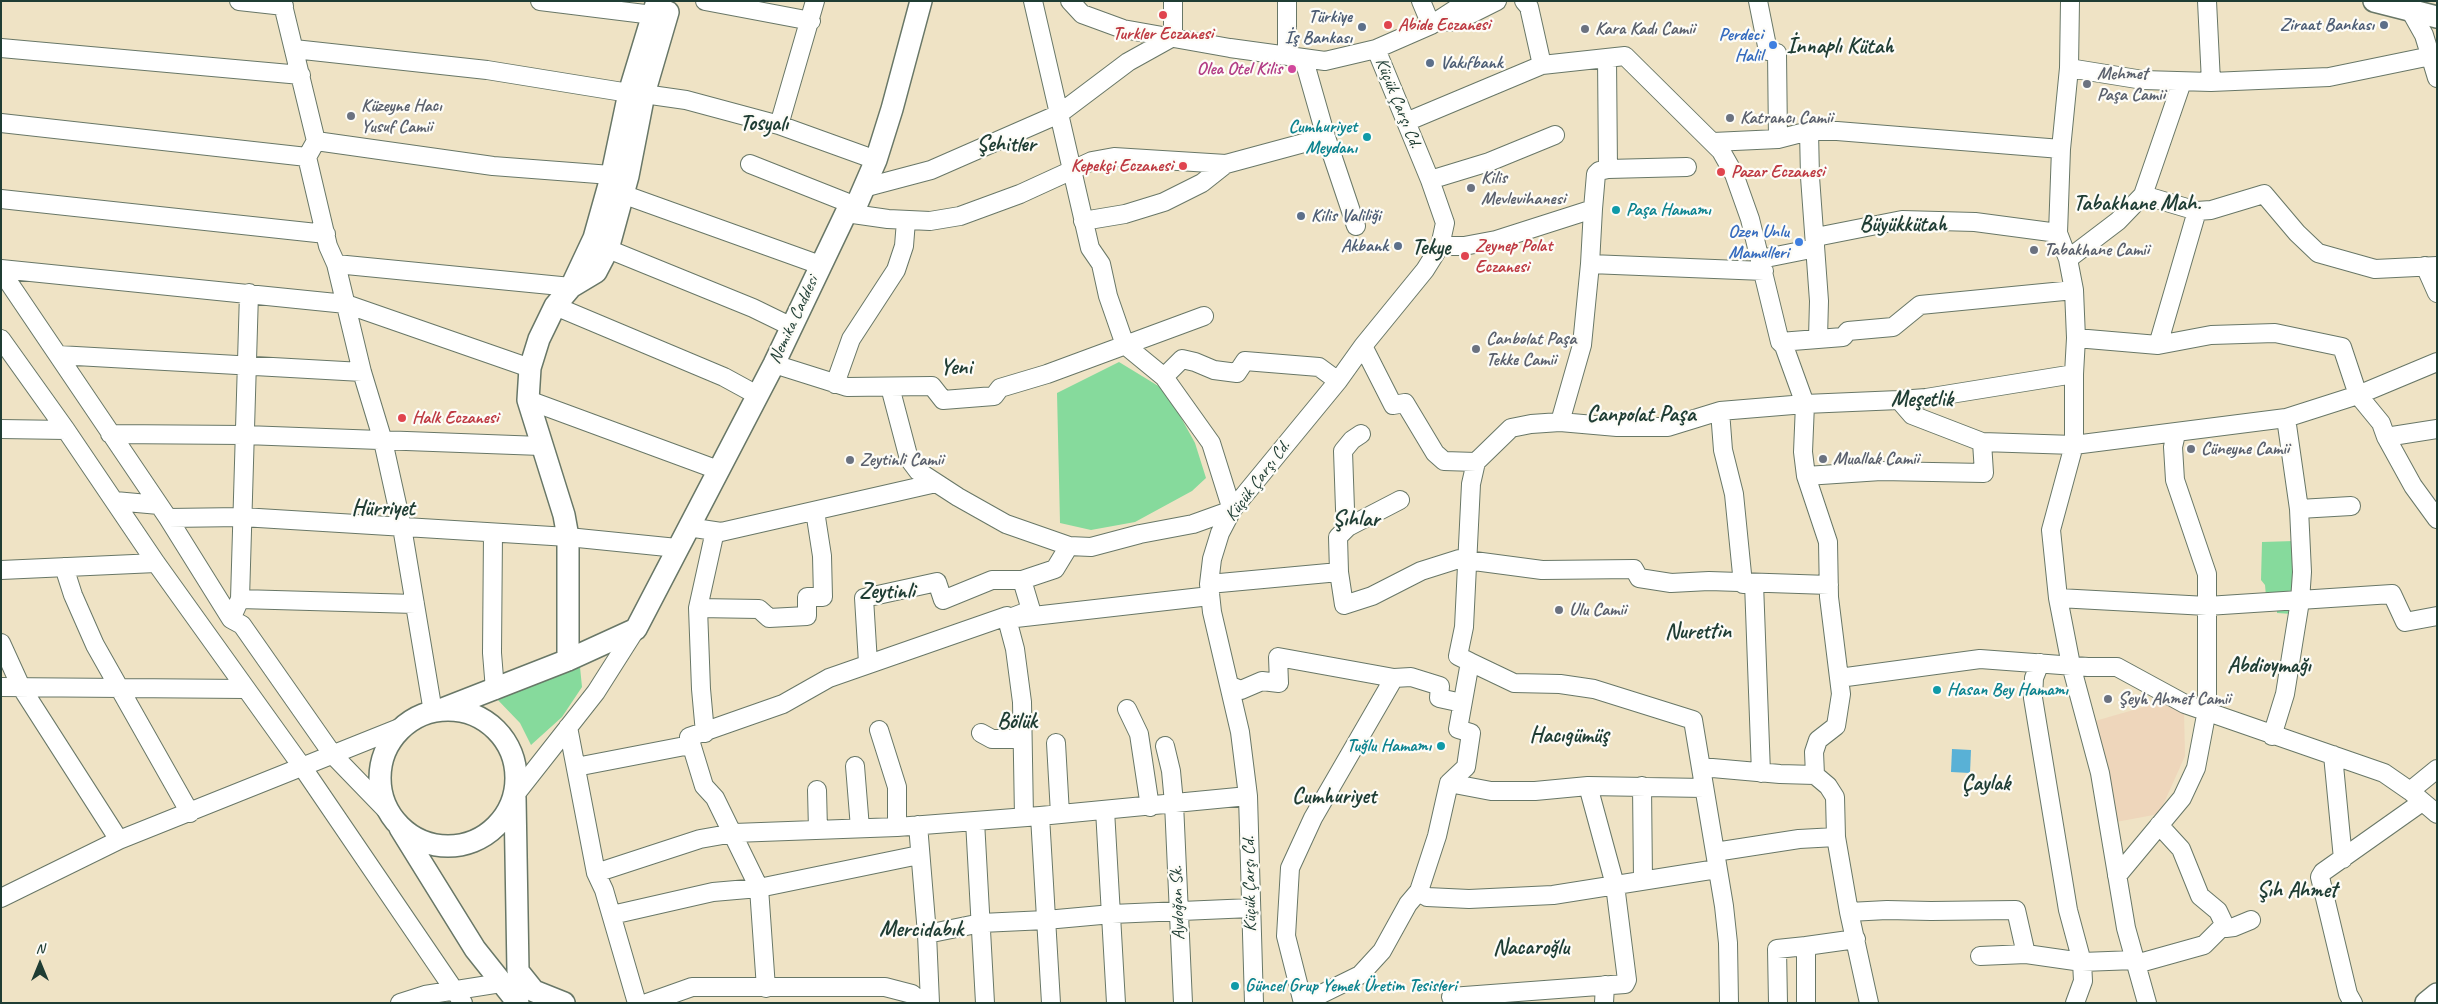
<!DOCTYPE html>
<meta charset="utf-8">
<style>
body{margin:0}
#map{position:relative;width:2438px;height:1004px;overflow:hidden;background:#efe3c5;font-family:Caveat,sans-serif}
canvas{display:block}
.frame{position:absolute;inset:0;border:2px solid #1f3d34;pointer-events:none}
.north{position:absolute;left:15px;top:939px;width:50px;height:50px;-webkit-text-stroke:4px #fdfcf7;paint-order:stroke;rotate:0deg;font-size:14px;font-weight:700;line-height:20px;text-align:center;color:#1f3d34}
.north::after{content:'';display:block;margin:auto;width:18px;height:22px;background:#1f3d34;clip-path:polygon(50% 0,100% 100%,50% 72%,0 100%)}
</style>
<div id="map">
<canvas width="2438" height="1004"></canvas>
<div class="frame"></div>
<div class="north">N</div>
</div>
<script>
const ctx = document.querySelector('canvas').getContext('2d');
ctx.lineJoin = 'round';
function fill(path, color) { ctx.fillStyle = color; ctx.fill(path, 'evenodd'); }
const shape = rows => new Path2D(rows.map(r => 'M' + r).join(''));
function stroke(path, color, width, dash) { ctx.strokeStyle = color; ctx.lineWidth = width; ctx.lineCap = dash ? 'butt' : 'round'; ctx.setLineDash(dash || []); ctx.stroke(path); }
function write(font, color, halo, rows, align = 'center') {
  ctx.font = font + ' Caveat,sans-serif'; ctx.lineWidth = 4.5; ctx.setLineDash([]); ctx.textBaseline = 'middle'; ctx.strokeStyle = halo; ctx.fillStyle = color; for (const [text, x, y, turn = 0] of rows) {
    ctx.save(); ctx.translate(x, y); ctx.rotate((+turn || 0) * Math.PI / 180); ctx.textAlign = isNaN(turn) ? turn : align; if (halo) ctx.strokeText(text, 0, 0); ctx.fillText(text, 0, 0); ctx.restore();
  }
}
fill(shape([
 [2161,702,2184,712,2185,756,2159,814,2116,822,2095,721]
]), '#eed6bb');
fill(shape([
 [1119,362,1160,387,1179,414,1195,443,1206,478,1192,491,1135,522,1091,530,1060,523,1057,393],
 [2294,541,2293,614,2277,613,2277,600,2266,596,2265,585,2261,580,2262,542],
 [574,664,580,667,582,687,562,717,531,745,520,723,495,697]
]), '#86da9c');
fill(shape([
 [1952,749,1971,750,1970,773,1951,772]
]), '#59b1d6');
const minor = shape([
 [239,1,284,6],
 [282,1,316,141,307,157,328,246,336,264,362,372,383,441,402,527,433,712],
 [540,1,653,15],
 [705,1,811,21],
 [1070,1,1082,14,1123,29,1230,48,1325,61,1376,49,1431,25,1468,1],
 [1287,1,1287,55],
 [1421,1,1431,25],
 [1524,1,1529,7,1542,65,1625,56,1721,151,1734,174,1750,219,1780,342,1784,346,1805,404,1803,452,1806,476,1828,542,1829,597,1841,694,1836,726,1818,740,1814,752,1815,775,1828,786,1835,797,1836,837,1849,912,1869,1003],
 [1758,1,1768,51,1777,53,1778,139],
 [2070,1,2069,68,2061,149,2058,233,2068,259,2074,290,2076,338,2074,374,2074,445,2051,530,2058,598,2071,665,2100,773,2126,928,2147,1003],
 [2207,1,2211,82],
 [2410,2,2410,10,2424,35,2437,78],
 [1449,22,1461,19,1497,1],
 [1,48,301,75],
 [294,49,487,70,629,93],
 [1304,60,1326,137,1356,226],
 [2069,68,2143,80,2211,82,2329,77,2431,56],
 [644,94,686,100,779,125,876,160],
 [1406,122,1542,65],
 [1,123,307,157],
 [779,125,815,1],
 [1809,131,1810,177,1819,301,1818,338],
 [316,141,493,166,624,176],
 [1713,142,1778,139,1809,131,1837,131,2061,149],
 [750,164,856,206],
 [1608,169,1687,167],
 [1430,180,1489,162,1555,135],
 [863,188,931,170,1059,114,1128,62,1173,37,1173,1],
 [611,190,820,265],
 [2143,195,2197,211,2211,210,2264,194,2297,233,2318,253,2375,269,2437,266],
 [1,199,326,234],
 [1593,209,1596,174,1599,171,1608,169,1607,58],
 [846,213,888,219,930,221,960,216,1020,194,1092,161,1114,157,1226,164,1326,137],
 [1083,221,1125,214,1164,202,1202,183,1226,164],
 [1440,246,1464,246,1496,240,1593,209,1590,264,1764,271],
 [608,249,753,308,792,327],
 [1761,259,1811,249,1815,245,1816,237,1902,220,1975,222,2058,233],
 [2068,259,2118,221,2143,195,2182,82],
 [336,264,571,287],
 [2425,266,2437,293],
 [1,269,346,304,530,368],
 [1,271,168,518,231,619,242,625,333,755,393,817],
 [555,306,724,377,757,395],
 [2076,338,2158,345,2211,335,2275,333,2342,347,2358,395,2381,423,2386,437,2413,486,2437,519],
 [1,339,66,430,156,563,303,768,463,1003],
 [1780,342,1843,337,1848,331,1893,327,1920,305,2074,290],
 [2158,345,2197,211],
 [1363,346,1393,405,1405,403,1435,453,1444,461,1476,462],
 [58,355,362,372],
 [774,364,847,387,932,386,943,400,994,396,1000,388,1047,374,1204,316],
 [1164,377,1182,359,1195,362,1214,370,1237,373,1245,361,1319,367,1338,381],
 [835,384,851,339,896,270,904,246,906,221],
 [890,387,909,459,918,471,958,497,1006,524,1069,546,1091,547,1140,534,1193,524,1232,510,1211,443,1164,377,1125,345,1108,296,1101,264,1090,248,1033,1],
 [528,400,718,470],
 [1899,400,1926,398,2074,374],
 [1720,411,1723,450,1734,494,1743,584],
 [1560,422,1582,345,1590,264],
 [1,429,66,430],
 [110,434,245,435,541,446],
 [2386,437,2437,429],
 [1806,476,1881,471,1984,473,1982,442],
 [115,501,159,505],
 [2299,509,2351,506],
 [168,518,242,517,568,537,677,548],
 [688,527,721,532,936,483],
 [1348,527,1345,509,1343,451,1352,440,1361,434],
 [493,533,492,653,495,690],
 [64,567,73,595,95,645,190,813],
 [1,570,156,563],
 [1339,572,1344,605,1372,596,1421,571,1459,559,1542,570,1634,569,1639,578,1671,583,1709,581,1829,585],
 [1022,580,1031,610,1007,619,1015,649,1022,702,1024,817],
 [1754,583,1761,773],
 [1209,584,1339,572,1338,537,1348,527,1400,500],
 [2058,598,2207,606,2392,594,2405,622,2437,616],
 [240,599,415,604],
 [698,608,759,609,769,618,807,616,807,597,823,597,822,556,815,511],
 [231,619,240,599,249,293],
 [1,643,21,687,119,840],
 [1470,662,1514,683,1560,684,1594,689,1693,720,1724,906,1728,943,1729,1003],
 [868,663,864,598,937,582,943,600,992,580,1022,580,1055,569,1069,546],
 [1394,678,1313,818,1290,868,1286,936,1303,1003,1360,975,1382,951,1408,904,1419,891,1437,836,1449,783,1466,767,1471,733,1458,729,1470,662,1458,656,1464,627,1471,484,1476,462,1511,428,1531,424,1560,422,1617,427,1668,427,1720,411,1805,404,1899,400,1912,415,1982,442,2074,445,2286,418,2358,395,2437,362],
 [1839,678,1980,659,2088,667,2117,667,2185,704,2384,773,2410,791,2437,814],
 [1231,686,1241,690,1262,681,1279,683,1278,657,1394,678,1411,677,1440,686,1439,698,1462,703],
 [1,687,245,689],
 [1127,709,1139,734,1150,807],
 [568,727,596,873,604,890,637,1003],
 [879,730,897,787,897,827],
 [705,733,701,689,698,608,715,531],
 [981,733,992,739,1022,739],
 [2272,736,2285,694,2300,601,2302,572,2299,509,2286,418],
 [1056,743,1060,814],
 [1165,746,1171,771,1174,803,1183,1003],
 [2333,755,2343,859],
 [855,766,860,828],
 [576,767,690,745],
 [1701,767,1780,774,1815,775],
 [1449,783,1491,791,1535,791,1588,786,1704,788],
 [1642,786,1643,880],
 [817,790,818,830],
 [2410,791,2437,769],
 [515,795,596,692,636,629],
 [1105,810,1116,1003],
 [1040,816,1051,1003],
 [975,821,985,1003],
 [918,825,927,934,930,1003],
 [2159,825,2181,849,2200,896,2218,911,2226,928,2234,927,2251,920],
 [1715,852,1799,839,1836,837],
 [596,873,700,839,734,833,897,827,1040,816,1248,796],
 [2117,876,2182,798,2196,768,2207,710,2207,574,2175,480,2173,447,2176,434],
 [1419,891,1427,897,1469,899,1553,895,1717,869],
 [1,898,119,840,404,726],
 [1849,912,1887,910,1931,911,2016,910,2026,954],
 [612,915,713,892,759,888,919,855],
 [927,934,981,923,1046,920,1112,914,1251,908],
 [1980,956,2026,954,2082,962,2068,910,2033,698,2034,678,2040,663],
 [2136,964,2204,945,2224,925],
 [766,988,759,888,715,798,704,786,689,737,783,704,829,678,1007,616,1007,619,1210,596],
 [1451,997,1625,984,1627,980,1615,885,1588,786],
 [400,1003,425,995,501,983],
 [647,1003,692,987,885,987,912,994,923,1003],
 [1254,1003,1248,796,1240,732,1212,612,1209,584,1212,559,1220,533,1232,510,1338,381,1363,346,1425,270,1440,246,1445,223,1430,180,1376,49],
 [1604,1003,1605,985],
 [1778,1003,1777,949,1806,946],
 [1806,1003,1806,946,1856,939],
 [2075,1003,2083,981,2082,962,2135,960],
 [2353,1003,2348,994,2320,877,2323,872,2422,802]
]);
const major = shape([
 [2374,1,2437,17],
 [571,287,596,272,608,249,628,176,644,94,668,12],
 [568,660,568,537,564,515,528,400,530,368,539,339,555,306,571,287,594,238,612,174,629,93,657,1],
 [440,710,568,660,636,629,774,364,846,213,856,206,876,160,892,109,921,1],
 '380 778a68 68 0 1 1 136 0a68 68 0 1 1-136 0Z',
 [515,798,518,971,534,991,564,1003],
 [400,828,475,949,518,1003],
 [2426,1003,2437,994]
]);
stroke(minor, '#687767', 20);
stroke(major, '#687767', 24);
stroke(minor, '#fff', 18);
stroke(major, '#fff', 21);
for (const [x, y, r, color] of [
 [1163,15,5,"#e0444e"],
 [1388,25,5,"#e0444e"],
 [2384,25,5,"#5c6f8a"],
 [1362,27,5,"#5c6f8a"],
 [1585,29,5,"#6b7280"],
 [1773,45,5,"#3f7fe0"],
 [1430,63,5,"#5c6f8a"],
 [1292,69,5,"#d1479c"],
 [2087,84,5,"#6b7280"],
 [351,116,5,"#6b7280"],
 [1730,118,5,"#6b7280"],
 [1367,137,5,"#0f9aa8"],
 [1183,166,5,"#e0444e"],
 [1721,172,5,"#e0444e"],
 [1471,188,5,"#6b7280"],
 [1616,210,5,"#0f9aa8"],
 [1301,216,5,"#5c6f8a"],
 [1799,242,5,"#3f7fe0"],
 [1398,246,5,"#5c6f8a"],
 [2034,250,5,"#6b7280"],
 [1465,256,5,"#e0444e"],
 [1476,349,5,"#6b7280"],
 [402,418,5,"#e0444e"],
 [2191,449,5,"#6b7280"],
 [1823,459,5,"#6b7280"],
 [850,460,5,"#6b7280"],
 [1559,610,5,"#6b7280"],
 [1937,690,5,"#0f9aa8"],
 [2108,699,5,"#6b7280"],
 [1441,746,5,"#0f9aa8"],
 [1235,986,5,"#0f9aa8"]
]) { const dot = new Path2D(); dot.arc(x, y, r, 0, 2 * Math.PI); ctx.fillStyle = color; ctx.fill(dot); stroke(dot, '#fdfcf7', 2); }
write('bold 18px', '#4e5e75', '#fdfcf7', [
 ["Türkiye",1352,17],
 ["İş Bankası",1352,38],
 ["Ziraat Bankası",2374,25],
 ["Vakıfbank",1440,63,"left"],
 ["Kilis Valiliği",1311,216,"left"],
 ["Akbank",1388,246]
], 'right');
write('bold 18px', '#be3a42', '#fdfcf7', [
 ["Abide Eczanesi",1398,25],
 ["Turkler Eczanesi",1163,34,"center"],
 ["Kepekçi Eczanesi",1173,166,"right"],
 ["Pazar Eczanesi",1731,172],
 ["Zeynep Polat",1475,246],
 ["Eczanesi",1475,267],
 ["Halk Eczanesi",412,418]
], 'left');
write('bold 18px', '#5b616d', '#fdfcf7', [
 ["Kara Kadı Camii",1595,29],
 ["Mehmet",2097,74],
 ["Paşa Camii",2097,95],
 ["Küzeyne Hacı",361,106],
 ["Yusuf Camii",361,127],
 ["Katrancı Camii",1740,118],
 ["Kilis",1481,178],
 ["Mevlevihanesi",1481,199],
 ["Tabakhane Camii",2044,250],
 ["Canbolat Paşa",1486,339],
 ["Tekke Camii",1486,360],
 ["Cüneyne Camii",2201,449],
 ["Muallak Camii",1833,459],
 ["Zeytinli Camii",860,460],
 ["Ulu Camii",1569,610],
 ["Şeyh Ahmet Camii",2118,699]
], 'left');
write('bold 18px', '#366cbe', '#fdfcf7', [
 ["Perdeci",1763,35],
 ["Halil",1763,56],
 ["Ozen Unlu",1789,232],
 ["Mamulleri",1789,253]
], 'right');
write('bold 18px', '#b23c85', '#fdfcf7', [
 ["Olea Otel Kilis",1282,69]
], 'right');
write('18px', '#1f3d34', '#fdfcf7', [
 ["Küçük Çarşı Cd.",1398,103,68],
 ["Nemika Caddesi",794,320,-65],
 ["Küçük Çarşı Cd.",1258,481,-53],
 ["Küçük Çarşı Cd.",1250,884,-91],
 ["Aydoğan Sk.",1178,903,-92]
]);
write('bold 18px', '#0d838f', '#fdfcf7', [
 ["Cumhuriyet",1357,127,"right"],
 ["Meydanı",1357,148,"right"],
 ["Paşa Hamamı",1626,210],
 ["Hasan Bey Hamamı",1947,690],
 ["Tuğlu Hamamı",1431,746,"right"],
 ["Güncel Grup Yemek Üretim Tesisleri",1245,986]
], 'left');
write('bold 22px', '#1f3d34', '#fdfcf7', [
 ["İnnaplı Kütah",1840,47],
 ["Tosyalı",764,124],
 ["Şehitler",1006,145],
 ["Tabakhane Mah.",2137,204],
 ["Büyükkütah",1903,225],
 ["Tekye",1431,248],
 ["Yeni",956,368],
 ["Meşetlik",1922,400],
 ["Canpolat Paşa",1641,415],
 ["Hürriyet",383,509],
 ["Şıhlar",1356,520],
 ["Zeytinli",887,592],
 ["Nurettin",1698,632],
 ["Abdioymağı",2269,666],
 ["Bölük",1017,722],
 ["Hacıgümüş",1569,736],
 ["Çaylak",1986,784],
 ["Cumhuriyet",1334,797],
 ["Şıh Ahmet",2297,891],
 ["Mercidabık",921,930],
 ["Nacaroğlu",1531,948]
]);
</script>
